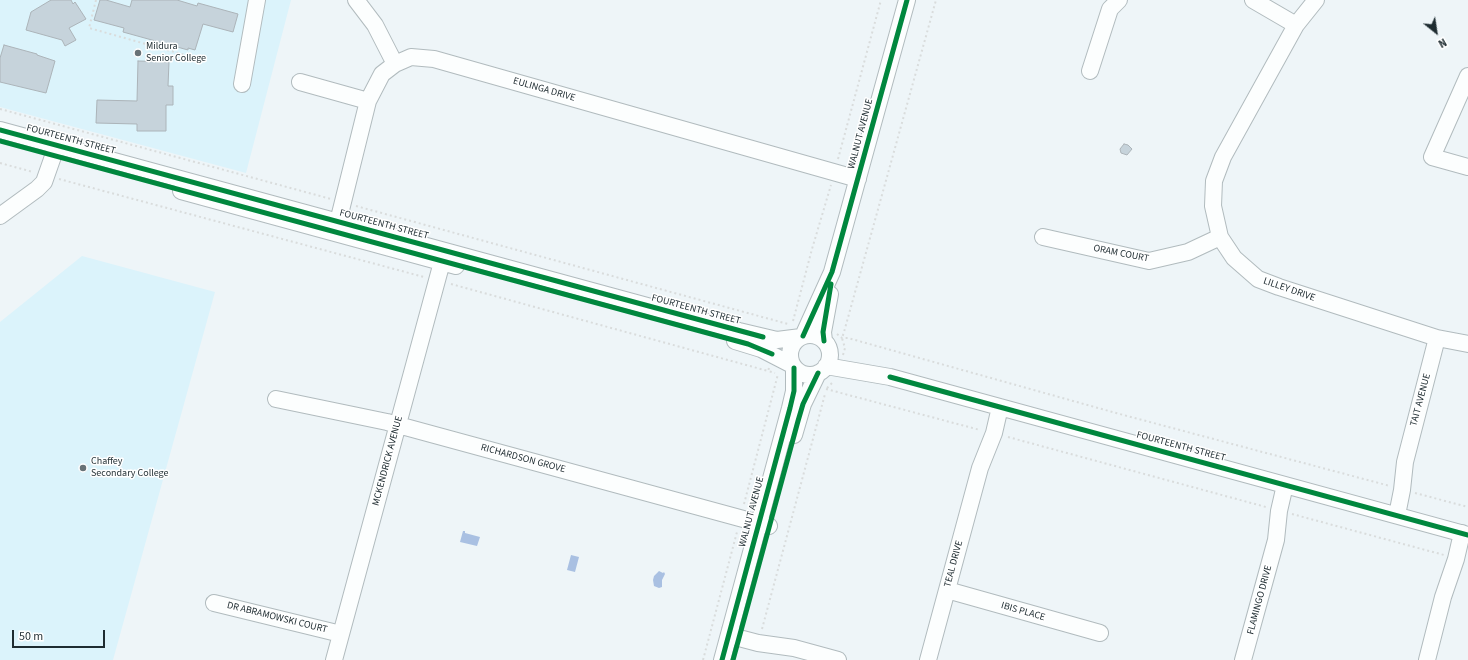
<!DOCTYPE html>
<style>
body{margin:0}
#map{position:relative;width:1468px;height:660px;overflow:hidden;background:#eef5f8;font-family:"Source Sans 3",sans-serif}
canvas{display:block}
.north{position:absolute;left:1416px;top:12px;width:40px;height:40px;-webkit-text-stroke:3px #fff;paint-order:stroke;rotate:150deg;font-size:11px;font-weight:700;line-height:16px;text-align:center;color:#1e2c31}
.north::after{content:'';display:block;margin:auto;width:14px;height:18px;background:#1e2c31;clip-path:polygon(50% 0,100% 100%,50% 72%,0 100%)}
.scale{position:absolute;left:12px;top:630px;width:93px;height:18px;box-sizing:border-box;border:2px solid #1e2c31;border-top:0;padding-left:5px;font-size:12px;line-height:14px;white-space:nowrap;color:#1e2c31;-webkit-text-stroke:3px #fff;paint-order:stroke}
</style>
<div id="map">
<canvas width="1468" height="660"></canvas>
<div class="north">N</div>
<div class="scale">50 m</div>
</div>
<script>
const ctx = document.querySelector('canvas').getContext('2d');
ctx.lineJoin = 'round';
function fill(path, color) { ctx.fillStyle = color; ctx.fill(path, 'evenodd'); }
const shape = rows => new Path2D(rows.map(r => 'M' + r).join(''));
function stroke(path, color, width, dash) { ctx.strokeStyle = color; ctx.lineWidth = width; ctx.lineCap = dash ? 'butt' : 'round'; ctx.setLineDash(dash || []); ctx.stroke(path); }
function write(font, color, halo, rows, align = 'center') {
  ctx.font = font + ' "Source Sans 3",sans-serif'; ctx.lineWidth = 3; ctx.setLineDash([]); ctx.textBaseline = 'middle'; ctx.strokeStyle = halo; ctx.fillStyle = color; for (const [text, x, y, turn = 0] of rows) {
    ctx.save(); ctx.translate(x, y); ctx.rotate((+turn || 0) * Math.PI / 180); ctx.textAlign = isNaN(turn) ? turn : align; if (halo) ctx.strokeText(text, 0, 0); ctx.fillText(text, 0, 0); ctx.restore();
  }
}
fill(shape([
 [0,0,291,0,246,173,0,107],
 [82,256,215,292,113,660,0,660,0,322]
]), '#dbf3fb');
fill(shape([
 [463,531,465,531,465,533,480,537,477,546,460,542],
 [571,555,579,557,575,572,567,570],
 [659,571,663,573,664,572,665,574,662,580,662,587,659,588,654,586,653,580,654,576]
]), '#a9c0e2');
const building = shape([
 [51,0,71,0,73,4,75,2,86,19,69,28,76,40,65,46,62,40,26,30,31,12,51,0],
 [100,0,106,0,130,7,132,0,177,0,197,6,198,3,238,14,233,32,203,24,195,50,188,48,188,50,123,32,124,28,94,20,100,0],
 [4,45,37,54,37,55,55,61,46,93,0,82,0,58,4,45],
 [138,61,169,62,168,86,173,86,173,105,166,105,166,131,137,131,137,124,96,123,97,100,137,101,138,61],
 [1124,144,1128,145,1132,149,1127,155,1121,153,1120,149,1124,144]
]);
fill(building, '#c6d3db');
stroke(building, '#acb4b9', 1);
const minor = shape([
 [356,0,375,25,395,64],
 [1253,0,1296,25],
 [1316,0,1296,25,1223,157,1214,181,1213,206,1220,237,1234,258,1258,279,1279,287,1437,338,1468,344],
 [1090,71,1110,9,1119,0],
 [1468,76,1432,157,1468,167],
 [300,82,368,101],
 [242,84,257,0],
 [0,130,739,331,777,340,801,337],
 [181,191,456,266],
 [0,216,37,189,44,182,57,145],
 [338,222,368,101,382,74,395,64,411,57,434,59,858,179],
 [1043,237,1149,261,1188,252,1220,237],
 '790 355a20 20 0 1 1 40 0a20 20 0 1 1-40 0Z',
 [803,336,832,272,907,0],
 [735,341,761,349,792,365],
 [824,341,823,332,830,294],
 [826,366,890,377,1468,535],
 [276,399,387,422,769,526],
 [794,435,803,404,818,373],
 [1397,515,1402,490,1405,462,1437,338],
 [947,590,1100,633],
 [214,603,341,634],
 [730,630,739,638,758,643,794,648,838,660],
 [334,660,442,262],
 [722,660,790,408,794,391,794,368],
 [928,660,980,468,994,433,1000,407],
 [1243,660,1276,540,1279,511,1285,485],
 [1427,660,1443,597,1456,559,1462,533]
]);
stroke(minor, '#b1bbbe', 18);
stroke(shape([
 [96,0,89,28,185,55],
 [0,109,331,199],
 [838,159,881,0],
 [0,163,33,172],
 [59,179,424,277],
 [356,206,788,324],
 [451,284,768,371],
 [793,321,812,249,831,185],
 [837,334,842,338,848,338,1116,413,1390,486],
 [843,355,845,348,842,338,844,332,936,0],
 [769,368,768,371,775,373],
 [827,388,834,381],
 [826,389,980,430],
 [1008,437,1266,507],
 [1415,493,1468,507],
 [744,504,778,374],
 [1292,514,1444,555],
 [762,629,825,394],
 [703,660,737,532]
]), '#d9dcdc', 2, [2, 3]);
stroke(minor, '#fcfefe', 16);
stroke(shape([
 [0,130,763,337],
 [0,141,748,344,772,354],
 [803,336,832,272,907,0],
 [824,341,823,332,831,284],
 [890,377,1468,535],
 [722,660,790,408,794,391,794,368],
 [733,660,798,421,803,404,818,373]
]), '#00873e', 5);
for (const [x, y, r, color] of [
 [138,53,4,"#677277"],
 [83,468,4,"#677277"]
]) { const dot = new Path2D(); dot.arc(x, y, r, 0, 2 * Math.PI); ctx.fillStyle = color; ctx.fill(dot); stroke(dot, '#fff', 1.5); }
write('10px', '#1e2c31', '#fff', [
 ["Mildura",146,47],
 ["Senior College",146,59],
 ["Chaffey",91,462],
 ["Secondary College",91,474]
], 'left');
write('10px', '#1e2c31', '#fff', [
 ["EULINGA DRIVE",544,90,16],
 ["WALNUT AVENUE",861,134,-75],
 ["FOURTEENTH STREET",71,140,15],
 ["FOURTEENTH STREET",384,225,15],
 ["ORAM COURT",1121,254,11],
 ["LILLEY DRIVE",1289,290,19],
 ["FOURTEENTH STREET",696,310,15],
 ["TAIT AVENUE",1421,400,-75],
 ["FOURTEENTH STREET",1181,447,15],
 ["RICHARDSON GROVE",523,459,15],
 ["MCKENDRICK AVENUE",388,461,-75],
 ["WALNUT AVENUE",752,512,-75],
 ["TEAL DRIVE",954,564,-75],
 ["FLAMINGO DRIVE",1260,600,-75],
 ["IBIS PLACE",1023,612,16],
 ["DR ABRAMOWSKI COURT",277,618,14]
]);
</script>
